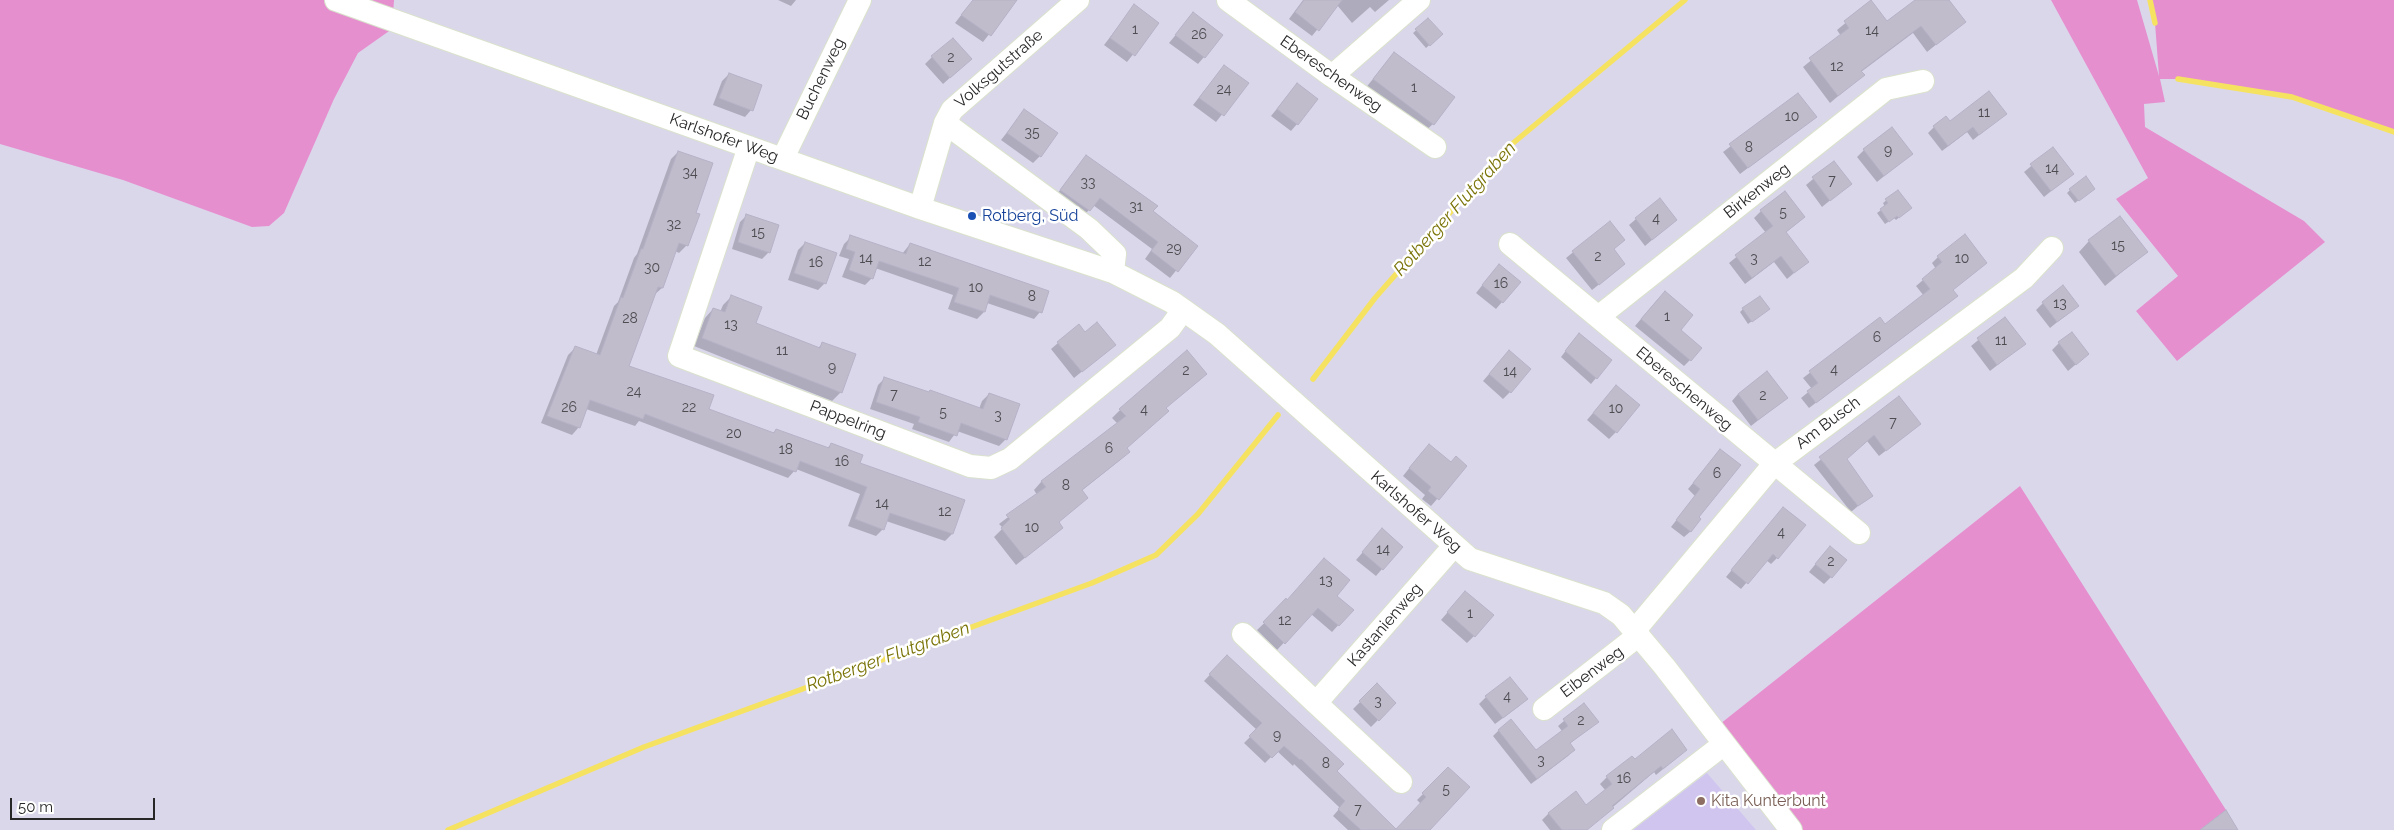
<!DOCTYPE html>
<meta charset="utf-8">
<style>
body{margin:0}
#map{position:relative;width:2394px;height:830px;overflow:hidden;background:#dad7eb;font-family:Raleway,sans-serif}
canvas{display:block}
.scale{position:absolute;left:10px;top:798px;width:145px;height:22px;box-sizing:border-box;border:2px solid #272727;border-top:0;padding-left:6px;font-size:15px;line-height:18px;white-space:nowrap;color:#272727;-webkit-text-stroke:4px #fff;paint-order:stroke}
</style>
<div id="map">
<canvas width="2394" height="830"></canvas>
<div class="scale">50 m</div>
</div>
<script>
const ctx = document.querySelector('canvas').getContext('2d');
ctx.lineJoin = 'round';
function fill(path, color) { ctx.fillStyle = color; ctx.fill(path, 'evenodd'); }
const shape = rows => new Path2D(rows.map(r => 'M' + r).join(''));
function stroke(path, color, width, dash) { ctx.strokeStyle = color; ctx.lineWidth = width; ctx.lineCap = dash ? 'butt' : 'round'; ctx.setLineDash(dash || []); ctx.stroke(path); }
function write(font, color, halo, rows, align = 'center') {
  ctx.font = font + ' Raleway,sans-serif'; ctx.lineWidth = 5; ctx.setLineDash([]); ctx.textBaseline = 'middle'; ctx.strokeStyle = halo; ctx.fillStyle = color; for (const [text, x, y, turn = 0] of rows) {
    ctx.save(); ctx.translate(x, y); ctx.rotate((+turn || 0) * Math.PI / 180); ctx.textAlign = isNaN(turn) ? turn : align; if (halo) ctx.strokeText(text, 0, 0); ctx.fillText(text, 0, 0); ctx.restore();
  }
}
fill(shape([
 [1707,773,1756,830,1633,830]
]), '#d0c5ef');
fill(shape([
 [0,0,394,0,392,29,358,53,334,99,284,213,269,226,252,227,123,180,0,144],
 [2051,0,2137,0,2159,76,2155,23,2150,0,2394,0,2394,132,2292,97,2178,79,2160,79,2165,102,2144,104,2145,127,2304,221,2325,242,2177,361,2136,311,2178,276,2116,199,2148,178],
 [2020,486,2226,810,2200,830,1803,830,1720,724]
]), '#e68fcf');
fill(shape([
 [778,0,796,0,791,6],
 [973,0,1016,0,983,42,955,23],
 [1303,0,1389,0,1375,12,1370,7,1352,23,1337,5,1312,36,1289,19],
 [1917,0,1935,0,1964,22,1927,52,1913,33,1861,72,1863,75,1830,103,1803,67,1841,36,1837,30,1871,2,1887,23],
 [1134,6,1158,23,1127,62,1104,45],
 [1193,14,1204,57,1198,64,1169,43],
 [1428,20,1442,34,1426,48,1413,33],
 [1394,53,1433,124,1422,134,1364,90],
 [932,57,963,66,943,84,925,64],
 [1224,66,1247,83,1216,122,1193,105],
 [729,74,751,110,745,117,713,105,722,81],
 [1297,84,1297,124,1291,131,1271,116],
 [1798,95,1815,117,1740,174,1723,152],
 [1024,111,1040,156,1033,163,1001,140],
 [1999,119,1973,140,1967,132,1942,151,1928,133,1934,127,1950,122],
 [2053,148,2072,174,2044,197,2024,172],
 [1864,150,1911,154,1877,182,1857,157],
 [678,152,695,213,687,245,679,253,675,251,662,288,654,295,627,367,707,410,772,434,776,430,827,448,832,444,952,534,945,541,886,521,883,529,876,536,848,526,860,494,796,469,788,478,639,421,635,426,586,409,579,427,572,435,541,423,568,355,575,348,596,355,614,306,618,302,634,258,637,254,671,159],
 [1086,156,1196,246,1170,278,1145,259,1152,249,1093,205,1082,218,1054,198],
 [1833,162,1850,184,1822,207,1806,185],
 [2070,190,2090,191,2075,203,2067,193],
 [1898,191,1907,211,1896,220,1894,218,1885,224,1877,213,1885,207,1883,203],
 [1761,211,1804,217,1785,233,1807,262,1787,279,1774,262,1745,284,1729,263,1766,233,1754,218],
 [747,215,769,252,762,259,732,249,740,222],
 [1636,219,1675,220,1645,246,1629,225],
 [1609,223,1617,270,1592,290,1566,258],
 [851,237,902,254,910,244,1040,312,1034,319,987,303,984,312,977,319,948,309,953,295,875,268,872,278,865,285,842,277,849,259,839,256,844,244],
 [2089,241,2146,252,2105,286,2079,252],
 [805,243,825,283,818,290,788,280,798,250],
 [1938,257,1986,263,1952,290,1956,296,1950,302,1809,408,1801,398,1812,389,1803,378,1880,319,1885,326,1924,296,1916,286,1936,269,1932,263],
 [1492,273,1502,302,1496,309,1476,293],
 [731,297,755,323,818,348,822,344,841,392,832,401,694,346,705,318,713,309,720,312,723,305],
 [1658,299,1679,330,1690,360,1684,366,1635,326],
 [2043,303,2077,306,2050,328,2036,310],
 [1743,309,1768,309,1748,324,1740,312],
 [2005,318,2024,344,1990,371,1971,346],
 [1574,340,1611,360,1591,384,1561,357],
 [1058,343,1107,351,1074,378,1051,349],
 [2059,343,2088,354,2068,371,2052,350],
 [1502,359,1510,392,1503,399,1483,381],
 [1205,374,1165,408,1126,448,1120,460,1081,491,1058,523,1062,528,1016,565,994,537,1003,528,999,524,1037,495,1034,490,1041,482,1118,424,1112,418,1120,410],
 [885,378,979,409,982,401,989,394,1006,439,999,446,957,431,949,442,912,429,914,424,870,409,878,385],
 [1616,386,1616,432,1609,439,1587,420],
 [1738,394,1786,398,1751,426,1732,401],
 [1899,397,1920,424,1879,456,1867,441,1845,459,1871,495,1851,512,1814,465],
 [1422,452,1451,464,1466,466,1431,506,1422,499,1425,495,1403,476],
 [1715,457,1697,517,1691,531,1684,537,1671,527,1695,496,1688,489],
 [1777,515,1777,558,1771,564,1766,560,1741,589,1726,577],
 [1376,537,1382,569,1376,576,1356,560],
 [1823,555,1831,577,1824,584,1809,572],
 [1324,559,1335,596,1352,610,1332,632,1311,614,1277,650,1257,630,1287,601],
 [1459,599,1474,636,1467,643,1441,620],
 [1221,663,1335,771,1395,830,1348,830,1333,816,1340,808,1294,764,1293,766,1277,751,1265,763,1244,743,1257,730,1204,681],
 [1377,685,1395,703,1371,727,1353,709],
 [1486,697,1519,706,1495,724,1479,704],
 [1583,705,1591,727,1569,744,1573,750,1568,756,1531,784,1493,736,1499,730,1536,752,1562,731,1558,726],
 [1686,750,1656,775,1654,772,1586,830,1550,830,1542,820,1549,813,1586,807,1606,791,1600,784,1607,777,1635,761],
 [1448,769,1430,830,1396,830,1421,804,1417,800]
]), '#0003');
stroke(shape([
 [2150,0,2155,23],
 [2178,79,2292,97,2394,132],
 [1313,379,1375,298,1506,149,1685,0],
 [448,830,644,747,1092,583,1156,555,1198,514,1278,415]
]), '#f6e261', 5.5);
const building = shape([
 [973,0,1017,0,991,36,961,15,973,0],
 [1304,0,1342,0,1319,31,1295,12,1304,0],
 [1871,0,1887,21,1915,0,1949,0,1966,22,1936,45,1921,26,1861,71,1865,75,1838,96,1809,58,1849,28,1844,21,1871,0],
 [1134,4,1159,23,1135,56,1110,38,1134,4],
 [1193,12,1223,35,1205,58,1175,35,1193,12],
 [1428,18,1443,34,1430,46,1415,29,1428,18],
 [953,38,972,59,950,78,931,56,953,38],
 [1394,52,1455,97,1434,125,1373,79,1394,52],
 [1224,65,1249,83,1224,116,1199,98,1224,65],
 [729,73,762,85,753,111,719,98,729,73],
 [1297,83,1318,99,1298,125,1277,109,1297,83],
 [1989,91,2007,114,1979,135,1973,127,1948,146,1933,126,1946,116,1950,121,1989,91],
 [1798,93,1817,117,1748,168,1729,144,1798,93],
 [1024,109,1058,133,1041,157,1007,133,1024,109],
 [1892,127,1913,154,1884,176,1863,149,1892,127],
 [2053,147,2074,174,2051,191,2030,164,2053,147],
 [678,151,713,163,696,213,700,214,688,246,679,243,663,288,658,287,629,366,714,395,709,409,774,433,776,429,829,448,831,443,863,455,860,463,965,500,953,534,890,513,884,530,855,519,867,487,800,461,796,472,645,414,643,419,590,400,580,428,547,416,575,346,600,355,621,297,623,298,641,249,643,249,678,151],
 [1086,155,1158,206,1153,211,1198,246,1178,272,1151,251,1158,242,1100,198,1090,211,1060,190,1086,155],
 [1834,161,1852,184,1830,201,1812,177,1834,161],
 [2086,176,2095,189,2079,201,2069,189,2086,176],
 [1898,190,1912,208,1899,218,1897,216,1889,222,1880,209,1888,203,1885,199,1898,190],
 [1785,191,1805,217,1786,232,1809,262,1794,273,1781,256,1752,278,1735,255,1773,226,1760,210,1785,191],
 [1660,198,1677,220,1652,240,1635,218,1660,198],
 [746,214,779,225,770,253,738,242,746,214],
 [2120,216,2148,252,2116,276,2088,240,2120,216],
 [1610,221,1625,240,1614,249,1625,264,1599,285,1572,251,1610,221],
 [1965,234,1987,263,1953,290,1958,296,1816,403,1807,391,1818,383,1809,371,1880,317,1885,324,1930,289,1922,279,1942,262,1937,256,1965,234],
 [850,235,906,254,910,243,1049,291,1042,313,990,295,985,312,954,302,959,288,879,261,873,279,849,270,855,252,846,249,850,235],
 [805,242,837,253,826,284,794,273,805,242],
 [1499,264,1521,282,1503,303,1482,285,1499,264],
 [2063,285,2079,306,2057,322,2042,302,2063,285],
 [1665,291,1693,315,1681,330,1702,348,1691,361,1641,319,1665,291],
 [731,295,762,307,756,323,820,348,822,342,856,354,842,393,702,338,713,308,725,312,731,295],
 [1760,296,1770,309,1752,322,1742,308,1760,296],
 [2005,317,2026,344,1997,365,1977,338,2005,317],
 [1097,322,1116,345,1082,372,1057,342,1079,324,1085,332,1097,322],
 [2072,332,2089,354,2076,365,2058,342,2072,332],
 [1579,333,1612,360,1597,379,1565,351,1579,333],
 [1187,350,1207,374,1166,408,1169,411,1127,448,1130,452,1082,490,1088,498,1059,522,1063,528,1025,558,1001,528,1010,519,1006,515,1046,487,1041,481,1126,416,1119,409,1187,350],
 [1509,350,1531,369,1511,393,1489,374,1509,350],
 [1767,371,1788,398,1758,420,1738,394,1767,371],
 [884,377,929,392,930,390,983,409,989,393,1020,404,1007,440,961,423,957,436,918,422,920,417,876,402,884,377],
 [1616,385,1640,405,1617,433,1593,413,1616,385],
 [1899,396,1921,424,1886,451,1874,435,1847,459,1873,496,1858,506,1819,457,1899,396],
 [1429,444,1451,462,1456,456,1467,466,1439,500,1428,491,1431,487,1409,468,1429,444],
 [1720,449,1741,465,1699,517,1701,519,1691,532,1676,520,1700,489,1693,483,1720,449],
 [1783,507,1806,525,1778,559,1773,554,1748,584,1731,570,1783,507],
 [1382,528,1403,547,1383,570,1362,552,1382,528],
 [1830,546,1847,560,1832,578,1815,564,1830,546],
 [1324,558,1350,580,1337,596,1354,610,1339,626,1318,608,1285,644,1263,622,1286,598,1287,600,1324,558],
 [1465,591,1494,615,1475,637,1447,612,1465,591],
 [1227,655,1344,764,1337,771,1396,829,1426,797,1422,793,1448,767,1470,787,1430,830,1361,830,1338,809,1345,801,1301,759,1300,760,1284,746,1272,758,1249,736,1262,723,1209,674,1227,655],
 [1510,677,1528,699,1503,718,1485,696,1510,677],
 [1377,683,1396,703,1379,721,1359,701,1377,683],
 [1584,703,1599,722,1570,743,1575,750,1537,779,1498,730,1511,719,1536,750,1568,726,1563,719,1584,703],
 [1672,729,1687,750,1663,769,1661,766,1612,806,1614,808,1587,830,1562,830,1548,813,1576,791,1586,805,1612,784,1606,776,1632,756,1635,759,1672,729],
 [2226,810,2238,830,2200,830,2226,810]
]);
fill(building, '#c0bccc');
stroke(building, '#b6b1c6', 1);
const minor = shape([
 [336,0,920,208,1113,272,1172,302,1217,334,1470,559,1604,603,1621,615,1664,666,1791,830],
 [1228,0,1332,76,1435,147],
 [1332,76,1419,0],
 [945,123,1089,229,1115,254,1113,272],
 [749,147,679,356,970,466,991,468,1010,459,1170,328,1183,310],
 [783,158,860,0],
 [920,208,945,123,952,110,1078,0],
 [1510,244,1859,533],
 [1598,317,1886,89,1923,81],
 [1635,630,1774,464,2024,278,2052,248],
 [1243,634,1316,703],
 [1544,709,1639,635],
 [1401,782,1316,703,1453,547],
 [1613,830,1724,744]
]);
stroke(minor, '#d9e2cc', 24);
stroke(minor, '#fff', 22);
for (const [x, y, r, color] of [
 [972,216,5,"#1a4fb4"],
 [1701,801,5,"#8d6e63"]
]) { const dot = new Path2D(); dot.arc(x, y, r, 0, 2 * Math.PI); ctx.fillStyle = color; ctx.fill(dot); stroke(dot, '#fff', 2); }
write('14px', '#4d4c50', null, [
 ["1",1135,30],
 ["14",1872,31],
 ["26",1199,35],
 ["2",951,58],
 ["12",1837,67],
 ["1",1414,88],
 ["24",1224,90],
 ["11",1984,113],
 ["10",1792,117],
 ["35",1032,133],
 ["8",1749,148],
 ["9",1888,151],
 ["14",2052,169],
 ["34",690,173],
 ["7",1832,181],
 ["33",1088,183],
 ["31",1136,207],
 ["5",1783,213],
 ["4",1656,219],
 ["32",674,225],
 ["15",758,233],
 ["15",2118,246],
 ["29",1174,249],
 ["2",1598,257],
 ["14",866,259],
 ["3",1754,259],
 ["10",1962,259],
 ["12",925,262],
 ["16",816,263],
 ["30",652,268],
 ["16",1501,284],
 ["10",976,288],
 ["8",1032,297],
 ["13",2060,304],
 ["1",1667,317],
 ["28",630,319],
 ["13",731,325],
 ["6",1877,338],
 ["11",2001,341],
 ["11",782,351],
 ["9",832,368],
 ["4",1834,370],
 ["2",1186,371],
 ["14",1510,372],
 ["24",634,392],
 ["7",894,395],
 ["2",1763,396],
 ["26",569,408],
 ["22",689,408],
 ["10",1616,409],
 ["4",1144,410],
 ["5",943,413],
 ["3",998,416],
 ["7",1893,423],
 ["20",734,434],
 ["6",1109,449],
 ["18",786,450],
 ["16",842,462],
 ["6",1717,474],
 ["8",1066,486],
 ["14",882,504],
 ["12",945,512],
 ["10",1032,528],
 ["4",1781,533],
 ["14",1383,550],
 ["2",1831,562],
 ["13",1326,581],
 ["1",1470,614],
 ["12",1285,621],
 ["4",1507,697],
 ["3",1378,702],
 ["2",1581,721],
 ["9",1277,736],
 ["3",1541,761],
 ["8",1326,764],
 ["16",1624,779],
 ["5",1446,790],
 ["7",1358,810]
]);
write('16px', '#272727', '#fff', [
 ["Volksgutstraße",999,69,-41],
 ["Ebereschenweg",1331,74,35],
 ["Buchenweg",821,79,-64],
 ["Karlshofer Weg",724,138,20],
 ["Birkenweg",1757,191,-38],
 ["Ebereschenweg",1684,389,40],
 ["Pappelring",848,420,21],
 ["Am Busch",1828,423,-37],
 ["Karlshofer Weg",1416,512,41],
 ["Kastanienweg",1385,625,-49],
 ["Eibenweg",1592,672,-37]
]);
write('16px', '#164399', '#fff', [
 ["Rotberg, Süd",982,216]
], 'left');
write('16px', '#785e54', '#fff', [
 ["Kita Kunterbunt",1711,801]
], 'left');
write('italic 18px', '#7a7408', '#fff', [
 ["Rotberger Flutgraben",1455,209,-48],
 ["Rotberger Flutgraben",888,657,-20]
]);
</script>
